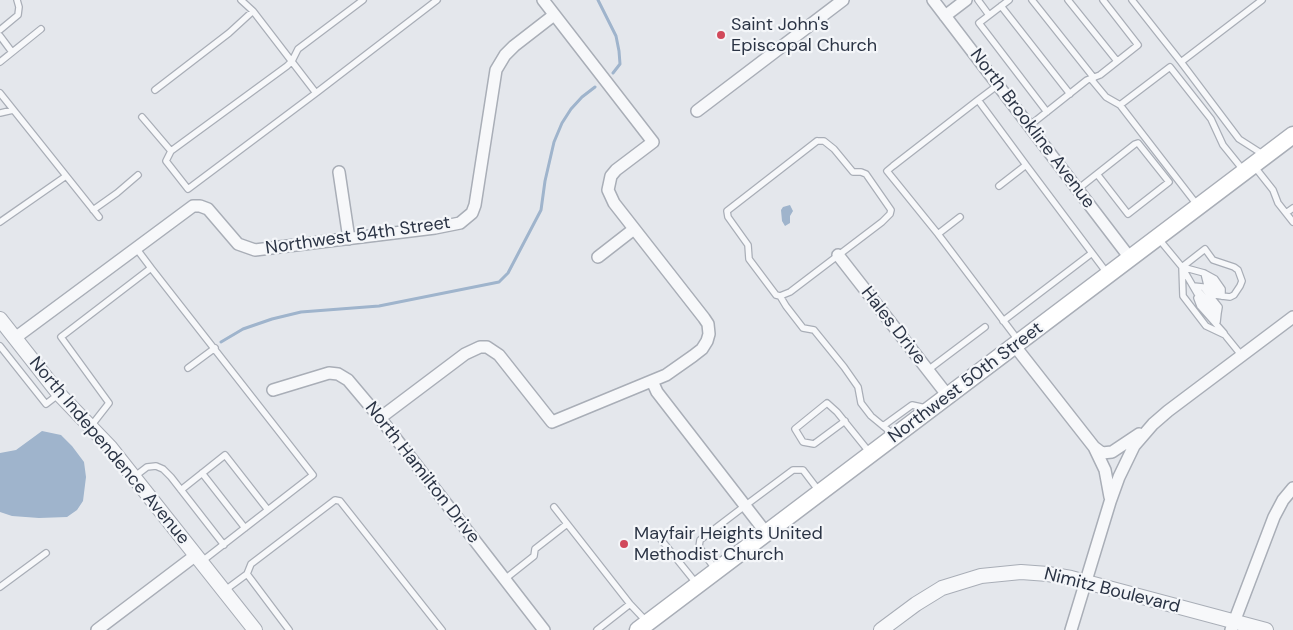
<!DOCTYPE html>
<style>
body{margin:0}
canvas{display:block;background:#e4e7ec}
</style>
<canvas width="1293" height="630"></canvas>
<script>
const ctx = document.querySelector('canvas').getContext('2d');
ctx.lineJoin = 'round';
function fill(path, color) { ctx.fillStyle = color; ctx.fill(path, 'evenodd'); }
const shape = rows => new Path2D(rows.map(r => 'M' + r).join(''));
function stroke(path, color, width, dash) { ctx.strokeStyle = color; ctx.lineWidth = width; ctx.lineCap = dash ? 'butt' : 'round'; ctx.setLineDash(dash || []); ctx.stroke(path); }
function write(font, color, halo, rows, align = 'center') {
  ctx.font = font + ' "DM Sans",sans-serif'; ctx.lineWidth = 4.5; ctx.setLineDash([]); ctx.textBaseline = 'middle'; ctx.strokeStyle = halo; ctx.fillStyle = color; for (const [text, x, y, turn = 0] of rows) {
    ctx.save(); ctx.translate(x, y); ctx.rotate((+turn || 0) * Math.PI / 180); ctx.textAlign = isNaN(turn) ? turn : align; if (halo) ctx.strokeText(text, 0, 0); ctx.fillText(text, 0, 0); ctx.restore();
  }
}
fill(shape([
 [790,205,793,211,790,216,790,223,785,226,782,221,781,210,783,207],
 [42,431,61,435,72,446,84,462,86,477,83,501,77,510,67,517,39,518,12,516,0,512,0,453,16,450]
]), '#9fb4cc');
stroke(shape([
 [598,0,616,36,619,51,620,64,613,73],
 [221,342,243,329,272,319,301,312,379,306,499,282,508,273,541,210,545,181,554,142,562,123,571,109,582,97,595,87]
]), '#9fb4cc', 3);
const service = shape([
 [241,0,253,11,316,93,437,0],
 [978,0,989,15],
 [1009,0,979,23,1047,112],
 [1032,0,1094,78],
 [1068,0,1117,61],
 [1132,0,1181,62,1262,0],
 [1001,6,1070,94],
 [0,30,18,15,19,7,17,0],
 [0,36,12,52],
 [0,62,41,29],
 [1181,62,1239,139,1264,155],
 [1091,79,1106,97,1120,105],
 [155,90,229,33,253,11],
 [0,93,99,217],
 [316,93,188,189,166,161,171,151,287,66,292,61,298,49,363,0],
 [978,100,998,85],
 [0,113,13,110],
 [142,117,171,151],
 [1029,126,1087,80,1100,75,1138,45,1103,0],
 [817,141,824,141,834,149,853,172,861,172,866,174,891,210,890,214,882,222,790,292,780,296,776,295,749,259,748,245,728,217,727,211,817,141],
 [1254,166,1273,190,1278,203,1293,222],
 [999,186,1026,165,1107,273],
 [1078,189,1135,144,1138,143,1169,182,1128,214,1097,174],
 [1198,206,1120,105,1170,67,1211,119,1223,145,1244,171],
 [93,210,117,193,138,175],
 [1286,213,1293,208],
 [960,217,938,234,1018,340],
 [0,222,66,176],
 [938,234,887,171,893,166,978,100,1026,165],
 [1158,238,1182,267,1205,249,1213,260,1234,267,1238,270,1242,281,1240,286,1234,295,1230,297,1222,296,1215,295,1207,285,1204,273],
 [1182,267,1183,296,1206,326,1225,335,1242,356],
 [1182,267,1204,273,1215,279,1222,289,1222,296],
 [151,268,313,475,201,562],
 [1183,269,1201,300,1217,320],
 [1206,276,1222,296],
 [1193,286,1203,287,1219,307,1218,313],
 [1197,289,1218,313,1217,322],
 [780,296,786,306,803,328,814,330,844,367,858,387,861,403,871,416,894,435],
 [1197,298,1200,306,1224,333],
 [1003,321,1092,253],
 [0,346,46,404,59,394],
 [188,368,215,348],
 [928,370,985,327],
 [845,421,814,444,803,442,795,429,827,403,837,412,870,453],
 [91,426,109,403,61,337,151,268,136,248],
 [883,426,912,405,926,408],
 [202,473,245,528],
 [134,477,147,467,156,466,163,469,171,477,224,545],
 [181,490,225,455,268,510],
 [554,507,630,604,646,621],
 [659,537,696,583],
 [716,570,699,547,700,540,746,505,793,470,803,470,819,491],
 [247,574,289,630],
 [505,579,534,556,535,549,567,524],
 [0,587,46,553],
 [224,591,247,574,251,564,335,500,340,501,442,630],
 [597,630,630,604]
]);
const minor = shape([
 [933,0,1130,258],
 [945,16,966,0],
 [697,111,843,0],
 [339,172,349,239],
 [838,255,948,396],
 [598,257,634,229],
 [15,338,193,206,200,206,208,209,238,244,255,250,435,228,460,223,472,213,475,205,496,70,505,55,514,46,554,15],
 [1014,345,1094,447,1105,470,1110,497],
 [652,381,657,392,767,534],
 [273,390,329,373,338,374,348,380,380,418,544,630],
 [380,418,465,354,480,347,487,347,499,355,552,422,666,375,693,356,702,349,707,341,709,334,708,324,704,318,614,203,608,190,611,176,616,170,653,142,543,0],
 [1094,447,1102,453,1112,452,1139,434],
 [97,630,196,555],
 [1071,630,1110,502,1119,477,1134,446,1153,424,1168,411,1293,317],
 [1231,630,1274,517,1283,500,1293,488]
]);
const tertiary = shape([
 [0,319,59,394,110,447,255,630],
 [881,630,916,604,942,588,981,576,1021,572,1048,574,1071,578,1266,630]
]);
const secondary = shape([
 [638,630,1293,135]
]);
stroke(service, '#a9aeb7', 8);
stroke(minor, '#a9aeb7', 14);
stroke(tertiary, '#a9aeb7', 16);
stroke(secondary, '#a9aeb7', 19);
stroke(service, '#f7f8fa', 5.5);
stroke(minor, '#f7f8fa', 11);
stroke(tertiary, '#f7f8fa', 14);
stroke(secondary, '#fff', 16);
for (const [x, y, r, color] of [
 [721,35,5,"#d1495b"],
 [624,544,5,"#d1495b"]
]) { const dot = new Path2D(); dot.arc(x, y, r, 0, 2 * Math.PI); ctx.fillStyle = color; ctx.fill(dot); stroke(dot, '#f4f6f9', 2); }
write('18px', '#2b3445', '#f4f6f9', [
 ["Saint John's",731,25],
 ["Episcopal Church",731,46],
 ["Mayfair Heights United",634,534],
 ["Methodist Church",634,555]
], 'left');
write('18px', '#2b3445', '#f4f6f9', [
 ["North Brookline Avenue",1032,129,53],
 ["Northwest 54th Street",358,236,-8],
 ["Hales Drive",893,326,52],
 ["Northwest 50th Street",966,383,-37],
 ["North Independence Avenue",109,451,50],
 ["North Hamilton Drive",422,473,52],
 ["Nimitz Boulevard",1112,591,14]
]);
</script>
